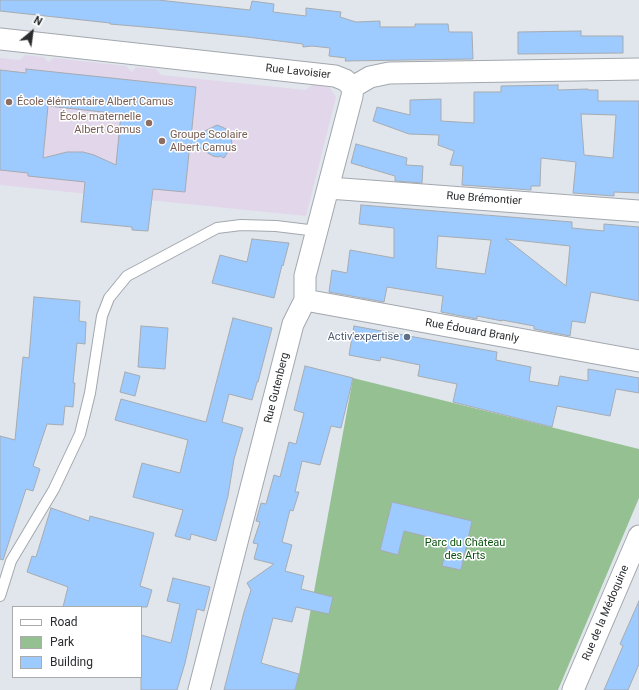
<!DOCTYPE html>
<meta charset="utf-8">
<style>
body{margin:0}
#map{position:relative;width:639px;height:690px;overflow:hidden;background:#e0e6ec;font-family:Roboto,sans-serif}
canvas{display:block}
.legend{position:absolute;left:12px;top:606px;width:130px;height:72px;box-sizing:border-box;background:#fff;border:1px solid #aaabac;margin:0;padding:5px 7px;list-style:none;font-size:12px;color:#2a2c2f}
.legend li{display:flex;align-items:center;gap:8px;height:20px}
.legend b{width:20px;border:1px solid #aaabac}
.north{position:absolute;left:12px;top:12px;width:40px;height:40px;-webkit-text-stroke:3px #fff;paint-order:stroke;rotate:29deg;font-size:11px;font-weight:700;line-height:16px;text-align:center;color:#2a2c2f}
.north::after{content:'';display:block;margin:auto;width:14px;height:18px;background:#2a2c2f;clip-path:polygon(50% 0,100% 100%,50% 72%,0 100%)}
</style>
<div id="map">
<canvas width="639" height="690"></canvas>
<ul class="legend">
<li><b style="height:5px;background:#fff"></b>Road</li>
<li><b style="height:11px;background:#95c092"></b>Park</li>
<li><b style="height:11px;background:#9dcaff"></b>Building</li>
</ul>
<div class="north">N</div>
</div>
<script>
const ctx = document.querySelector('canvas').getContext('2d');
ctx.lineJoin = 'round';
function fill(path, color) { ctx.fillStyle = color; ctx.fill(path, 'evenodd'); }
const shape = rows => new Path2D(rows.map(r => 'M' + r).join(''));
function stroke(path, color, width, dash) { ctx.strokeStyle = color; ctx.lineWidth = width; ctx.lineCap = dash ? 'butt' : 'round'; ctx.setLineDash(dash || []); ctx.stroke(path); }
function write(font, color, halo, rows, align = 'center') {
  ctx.font = font + ' Roboto,sans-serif'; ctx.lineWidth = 3; ctx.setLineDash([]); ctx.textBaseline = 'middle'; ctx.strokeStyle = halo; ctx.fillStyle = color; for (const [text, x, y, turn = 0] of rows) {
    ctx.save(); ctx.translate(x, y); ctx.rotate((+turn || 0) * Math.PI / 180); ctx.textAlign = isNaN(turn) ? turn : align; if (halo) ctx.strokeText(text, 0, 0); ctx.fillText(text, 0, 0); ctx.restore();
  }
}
fill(shape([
 [25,55,44,57,48,62,54,58,126,66,132,72,136,67,156,69,161,75,306,90,312,85,329,87,336,97,306,216,0,185,0,58,20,60]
]), '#e2d6ea');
fill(shape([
 [353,378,639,449,639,498,558,690,295,690,299,674]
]), '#95c092');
const building = shape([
 [0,0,158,0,250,10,252,1,274,4,273,12,306,16,306,8,341,12,340,17,356,22,380,21,380,27,415,27,415,24,448,24,449,32,472,32,473,59,345,61,346,58,329,56,330,48,312,46,303,47,303,44,247,37,156,28,110,24,110,23,0,11,0,0],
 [581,31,581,36,623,36,623,53,518,54,518,32,581,31],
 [26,69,196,87,191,138,217,125,222,127,228,130,231,133,232,146,224,158,220,156,218,157,213,156,190,143,185,192,153,189,148,231,132,230,132,227,81,222,85,182,28,176,28,173,0,170,0,70,26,73,26,69],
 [48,106,121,114,116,165,94,155,83,152,67,152,43,158,48,106],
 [558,85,558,90,588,89,588,90,598,90,598,101,639,101,639,193,614,192,614,196,573,193,576,162,541,158,540,186,531,186,531,190,462,185,463,166,450,165,454,151,438,145,439,135,409,134,373,121,377,107,410,115,410,100,441,99,441,121,474,123,474,92,501,92,501,86,558,85],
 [581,114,616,115,613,158,584,155,581,114],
 [356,144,407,158,406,165,423,166,422,183,395,181,395,176,351,163,356,144],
 [361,205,572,222,572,228,604,231,604,224,639,227,639,301,591,292,585,323,572,321,570,336,534,329,534,326,502,320,502,321,477,316,477,319,441,312,443,296,387,287,384,302,329,292,332,270,347,273,350,250,394,258,394,228,359,224,361,205],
 [438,236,491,240,485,274,436,268,438,236],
 [506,239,570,246,566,286,510,242,506,239],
 [252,239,289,243,283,266,282,265,274,298,212,283,220,255,247,262,252,239],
 [34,297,80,301,79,321,86,322,85,344,77,343,73,383,75,383,73,407,65,406,63,425,47,424,33,466,40,469,33,491,26,489,3,560,0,559,0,436,15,440,23,357,29,358,34,297],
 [233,318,272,328,258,382,257,382,252,400,229,394,222,422,243,428,234,459,228,496,216,541,191,534,190,540,175,536,183,510,133,497,142,463,180,473,188,440,115,420,121,399,206,422,233,318],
 [141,326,168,328,165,369,138,367,141,326],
 [354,326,497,352,496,360,531,367,529,381,558,386,560,376,588,381,588,369,639,378,639,393,616,389,610,416,557,406,552,427,453,402,457,384,418,376,420,365,381,357,380,361,349,355,354,326],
 [305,366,353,378,341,428,331,426,320,465,302,461,295,492,299,492,293,511,290,510,282,542,292,545,285,571,304,576,301,589,333,597,329,614,296,607,292,622,273,618,261,663,299,674,295,690,224,690,244,612,251,590,247,583,274,564,254,559,258,544,253,543,260,522,256,521,261,503,266,504,274,475,280,477,289,442,296,444,304,413,294,410,305,366],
 [125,372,140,376,135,396,120,392,125,372],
 [392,502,472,521,461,570,442,566,448,542,404,531,398,555,380,550,392,502],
 [51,508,89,521,90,516,154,533,140,586,152,590,147,607,63,607,68,587,27,572,32,556,36,557,51,508],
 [173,578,210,587,204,611,197,609,185,663,177,690,141,690,141,635,171,643,180,604,167,601,173,578],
 [639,601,639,664,628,690,604,690,623,646,620,644,639,601]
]);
fill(building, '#9dcaff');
stroke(building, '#a6abb1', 1);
const service = shape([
 [0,596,11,561,54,489,80,434,90,393,102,316,109,298,127,276,217,228,241,225,276,226,317,231]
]);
const minor = shape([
 [0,39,335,76,345,80,353,87],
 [353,87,370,77,389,73,639,69],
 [329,188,639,211],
 [305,300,639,361],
 [199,690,293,324,305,300,305,276,352,96,353,87],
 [573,690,639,536]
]);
stroke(service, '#a3a8ae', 12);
stroke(minor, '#a3a8ae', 23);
stroke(service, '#fff', 10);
stroke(minor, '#fff', 21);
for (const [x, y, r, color] of [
 [9,102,4,"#8d6e63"],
 [149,123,4,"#8d6e63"],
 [162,141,4,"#8d6e63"],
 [407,337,4,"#5c6f8a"]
]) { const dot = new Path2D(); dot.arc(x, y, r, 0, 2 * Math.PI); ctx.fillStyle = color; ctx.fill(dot); stroke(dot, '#fff', 1.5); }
write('11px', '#2a2c2f', '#fff', [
 ["Rue Lavoisier",298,72,6],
 ["Rue Brémontier",484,199,4],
 ["Rue Édouard Branly",472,331,10],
 ["Rue Gutenberg",277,388,-76],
 ["Rue de la Médoquine",606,613,-67]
]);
write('11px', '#785e54', '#fff', [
 ["École élémentaire Albert Camus",17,102],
 ["École maternelle",141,117,"right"],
 ["Albert Camus",141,130,"right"],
 ["Groupe Scolaire",170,135],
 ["Albert Camus",170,148]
], 'left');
write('11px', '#4e5e75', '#fff', [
 ["Activ'expertise",399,337]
], 'right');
write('11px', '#0b520f', '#fff', [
 ["Parc du Château",465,543],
 ["des Arts",465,556]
]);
</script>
